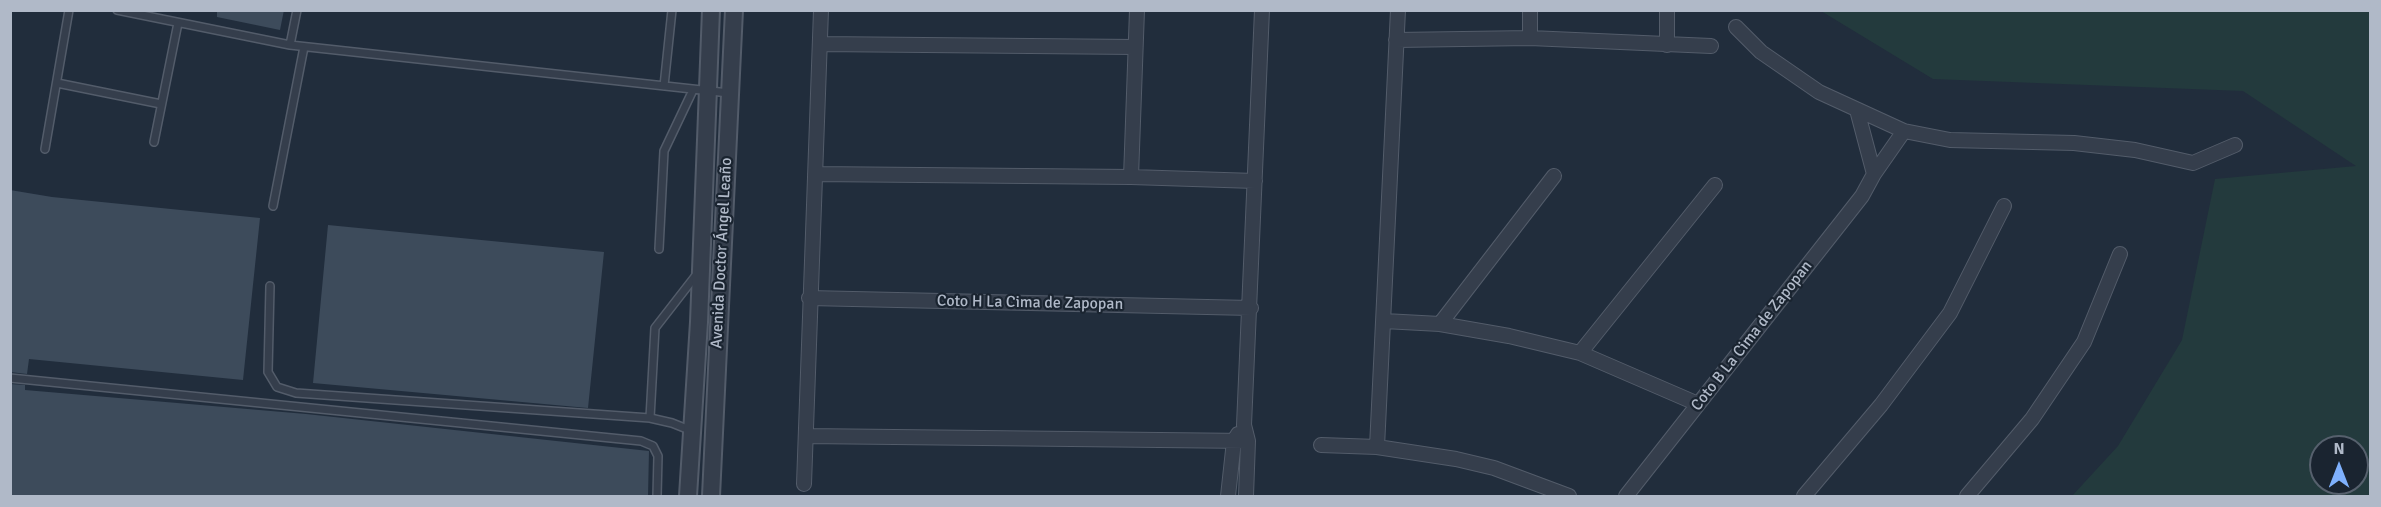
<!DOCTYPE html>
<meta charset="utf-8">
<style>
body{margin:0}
#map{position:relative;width:2381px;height:507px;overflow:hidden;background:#212d3c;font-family:Signika,sans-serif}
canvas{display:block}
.frame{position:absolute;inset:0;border:12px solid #b0b9c8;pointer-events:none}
.north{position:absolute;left:2309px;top:435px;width:60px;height:60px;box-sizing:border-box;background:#1a2430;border:2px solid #56606d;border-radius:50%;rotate:0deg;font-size:16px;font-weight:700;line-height:24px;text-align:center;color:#b0b9c8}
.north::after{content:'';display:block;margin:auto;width:21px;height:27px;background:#7fb1fd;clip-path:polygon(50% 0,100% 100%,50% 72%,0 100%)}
</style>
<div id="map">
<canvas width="2381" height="507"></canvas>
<div class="frame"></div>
<div class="north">N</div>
</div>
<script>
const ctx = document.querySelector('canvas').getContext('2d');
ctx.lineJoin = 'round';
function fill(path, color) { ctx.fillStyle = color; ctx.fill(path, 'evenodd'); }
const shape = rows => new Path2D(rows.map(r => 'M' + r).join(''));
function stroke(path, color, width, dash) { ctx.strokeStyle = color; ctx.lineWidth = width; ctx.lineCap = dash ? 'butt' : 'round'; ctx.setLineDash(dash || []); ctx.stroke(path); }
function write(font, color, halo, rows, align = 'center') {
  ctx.font = font + ' Signika,sans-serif'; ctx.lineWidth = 4.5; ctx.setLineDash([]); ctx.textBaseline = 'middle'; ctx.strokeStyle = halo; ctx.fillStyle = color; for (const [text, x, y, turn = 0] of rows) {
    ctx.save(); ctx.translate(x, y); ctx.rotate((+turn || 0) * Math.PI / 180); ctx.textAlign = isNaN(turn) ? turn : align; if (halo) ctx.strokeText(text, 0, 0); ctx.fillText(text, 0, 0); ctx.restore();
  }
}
fill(shape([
 [1821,11,2370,11,2370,496,2072,496,2118,446,2182,340,2215,179,2356,166,2243,91,1933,79],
 [2321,447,2357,447,2357,483,2321,483]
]), '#233a3d');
fill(shape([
 [217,10,284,10,280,30,217,17],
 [10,190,52,197,260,218,243,380,29,359,27,374,10,372],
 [328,225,604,252,588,408,313,383],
 [10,384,25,385,25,390,306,414,649,451,648,496,10,496]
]), '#3d4b5b');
const service = shape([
 [117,10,290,45,729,93],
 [290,45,297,10],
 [57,83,161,104],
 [664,86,672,10],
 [154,142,178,23],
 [45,149,69,10],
 [273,206,304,47],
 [659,249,664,151,693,90],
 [270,286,268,372,277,387,296,393,650,418],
 [10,378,641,441,653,446,658,456,657,496],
 [692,431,672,423,650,418,655,328,697,274]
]);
const minor = shape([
 [1667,10,1667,45],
 [1736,27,1761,52,1819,92,1904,131,1950,140,2074,143,2135,150,2193,163,2235,145],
 [1530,38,1530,10],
 [1396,40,1530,38,1711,46],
 [820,44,1135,47],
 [1857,110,1874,174],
 [815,174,1131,177,1255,181],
 [1131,177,1137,10],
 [809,298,1251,308],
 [1384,321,1440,324,1509,336,1580,353,1698,404],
 [1440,324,1554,176],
 [1580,353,1715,185],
 [806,436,1248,441],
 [1321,445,1377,447,1456,459,1494,468,1569,496],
 [1377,447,1398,10],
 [804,484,821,10],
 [1228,496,1234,441,1238,434],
 [1246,496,1248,441,1244,425,1262,10],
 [1626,496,1862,196,1874,174,1904,131],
 [1804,496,1881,405,1950,313,2004,206],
 [1967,496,2032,419,2084,342,2120,254]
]);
const tertiary = shape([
 [688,496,699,322,711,10],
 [711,496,734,10]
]);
stroke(service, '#535c6a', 10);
stroke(minor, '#535c6a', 16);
stroke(tertiary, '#535c6a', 20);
stroke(service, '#353e4c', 7);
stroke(minor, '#353e4c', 14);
stroke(tertiary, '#353e4c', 16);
write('16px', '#b0b9c8', '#1a2430', [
 ["Avenida Doctor Ángel Leaño",722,253,-87],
 ["Coto H La Cima de Zapopan",1030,303,1],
 ["Coto B La Cima de Zapopan",1752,336,-52]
]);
</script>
